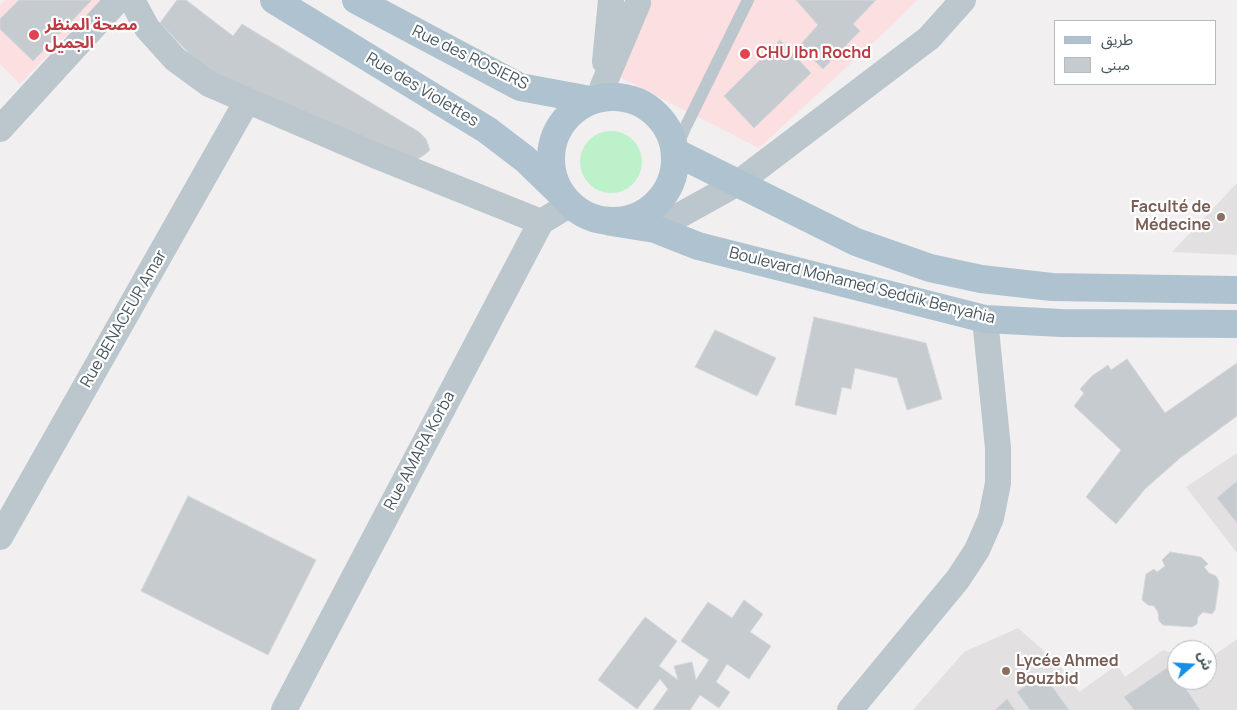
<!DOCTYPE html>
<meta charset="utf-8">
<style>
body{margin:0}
#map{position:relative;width:1237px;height:710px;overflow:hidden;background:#f2eff0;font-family:Manrope,"Noto Sans Arabic",sans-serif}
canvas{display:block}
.legend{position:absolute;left:1054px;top:20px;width:162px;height:65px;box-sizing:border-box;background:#fff;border:1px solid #b5bbbf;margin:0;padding:6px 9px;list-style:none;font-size:15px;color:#47565e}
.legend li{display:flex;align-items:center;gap:10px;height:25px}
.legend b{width:25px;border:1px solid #b5bbbf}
.north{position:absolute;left:1167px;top:640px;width:50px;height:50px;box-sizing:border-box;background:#fff;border:1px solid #b5bbbf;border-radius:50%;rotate:71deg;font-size:14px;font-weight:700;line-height:20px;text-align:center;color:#47565e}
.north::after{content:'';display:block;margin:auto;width:18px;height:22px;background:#138fe8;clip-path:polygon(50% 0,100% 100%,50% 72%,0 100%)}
</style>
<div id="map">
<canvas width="1237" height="710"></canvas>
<ul class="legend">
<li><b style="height:6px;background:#aec3cf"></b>طريق</li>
<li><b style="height:14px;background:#c6cbcf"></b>مبنى</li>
</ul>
<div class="north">ش</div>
</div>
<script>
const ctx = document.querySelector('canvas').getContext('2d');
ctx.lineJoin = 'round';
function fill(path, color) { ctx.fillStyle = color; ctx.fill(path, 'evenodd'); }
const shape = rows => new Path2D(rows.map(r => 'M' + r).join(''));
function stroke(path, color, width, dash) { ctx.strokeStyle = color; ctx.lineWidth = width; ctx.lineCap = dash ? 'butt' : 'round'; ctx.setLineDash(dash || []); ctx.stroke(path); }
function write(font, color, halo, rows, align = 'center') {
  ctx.font = font + ' Manrope,"Noto Sans Arabic",sans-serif'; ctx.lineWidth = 4.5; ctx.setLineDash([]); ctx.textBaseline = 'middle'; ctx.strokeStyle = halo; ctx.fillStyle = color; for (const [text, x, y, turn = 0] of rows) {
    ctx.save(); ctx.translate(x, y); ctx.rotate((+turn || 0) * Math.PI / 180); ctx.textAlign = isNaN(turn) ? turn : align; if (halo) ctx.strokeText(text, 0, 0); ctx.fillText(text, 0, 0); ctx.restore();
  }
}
fill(shape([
 [1237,183,1237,255,1172,252],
 [1237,453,1237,553,1186,487],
 [1018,628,1059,664,1079,692,1117,665,1125,677,1163,650,1177,654,1177,680,1207,680,1207,660,1237,639,1237,710,913,710,964,652]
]), '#e3e0e2');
fill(shape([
 [5,0,101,0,20,84,0,64,0,5],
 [631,0,917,0,886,31,759,148,619,77]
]), '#fce0e1');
fill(shape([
 '580 162a31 31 0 1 1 62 0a31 31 0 1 1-62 0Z'
]), '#bdf1c9');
const building = shape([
 [19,0,90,0,91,1,33,61,0,29,0,19,19,0],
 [177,0,186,0,233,36,242,24,419,132,426,139,430,150,423,156,414,161,209,74,160,23,177,0],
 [796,0,876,0,853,24,860,31,823,69,799,46,818,25,796,0],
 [780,40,811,73,754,128,724,96,780,40],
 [814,317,926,343,942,399,907,410,897,378,855,368,851,389,842,387,836,415,795,405,814,317],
 [715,330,776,358,757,396,695,367,715,330],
 [1127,359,1165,413,1237,363,1237,416,1180,458,1145,489,1116,524,1086,497,1121,450,1074,406,1084,393,1080,389,1092,376,1108,365,1111,370,1127,359],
 [1237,481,1237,523,1217,498,1237,481],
 [188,496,316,560,268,655,141,591,188,496],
 [1170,552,1201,557,1208,564,1204,567,1209,573,1216,576,1219,582,1215,610,1212,614,1203,612,1198,617,1197,624,1192,627,1163,625,1159,621,1158,612,1154,606,1148,605,1142,600,1146,574,1154,569,1157,572,1165,566,1162,560,1170,552],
 [744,600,763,614,750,632,771,646,749,679,727,664,716,682,730,692,719,708,700,695,690,710,653,710,668,689,660,679,637,709,598,680,645,617,677,641,659,666,678,680,674,666,692,662,696,680,709,660,681,641,708,602,732,618,744,600],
 [1170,666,1177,676,1177,680,1180,680,1200,710,1134,710,1124,697,1170,666],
 [1043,674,1069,710,1030,710,1017,692,1043,674],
 [1007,699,1015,710,995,710,1007,699]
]);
fill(building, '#c6cbcf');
stroke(building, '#d3d7db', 1);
stroke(shape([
 [675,152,685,128,748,0]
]), '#bbc6cd', 12);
stroke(shape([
 [132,0,147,28,175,59,209,84,379,157,541,222],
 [605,62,611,0],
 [599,98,603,86,638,3],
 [0,129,118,0],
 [655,229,738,183,929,38,963,0],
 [0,537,247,101],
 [284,710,541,222,569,205],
 [850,710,958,579,977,550,991,518,998,483,998,448,985,319]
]), '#bbc6cd', 26);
stroke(shape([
 [274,0,487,130,525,159,558,191],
 [356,0,520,87,590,100],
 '551 159a62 62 0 1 1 124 0a62 62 0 1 1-124 0Z',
 [675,152,856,242,930,268,981,279,1052,287,1237,290],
 [611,222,655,229,698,246,985,319,1061,323,1237,324]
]), '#aec3cf', 28);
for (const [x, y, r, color] of [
 [34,35,6,"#e0444e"],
 [745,54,6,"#e0444e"],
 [1221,217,5,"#8d6e63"],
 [1006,671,5,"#8d6e63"]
]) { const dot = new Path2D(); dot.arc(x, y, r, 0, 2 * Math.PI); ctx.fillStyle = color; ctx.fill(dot); stroke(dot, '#fff', 2); }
write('bold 16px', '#be3a42', '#fff', [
 ["مصحة المنظر",45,26],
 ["الجميل",45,44],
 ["CHU Ibn Rochd",756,54]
], 'left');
write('16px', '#47565e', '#fff', [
 ["Rue des ROSIERS",470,58,26],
 ["Rue des Violettes",422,90,31],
 ["Boulevard Mohamed Seddik Benyahia",862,286,14],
 ["Rue BENACEUR Amar",124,319,-60],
 ["Rue AMARA Korba",420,451,-62]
]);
write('bold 16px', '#785e54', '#fff', [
 ["Faculté de",1211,208],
 ["Médecine",1211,226],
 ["Lycée Ahmed",1016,662,"left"],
 ["Bouzbid",1016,680,"left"]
], 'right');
</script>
